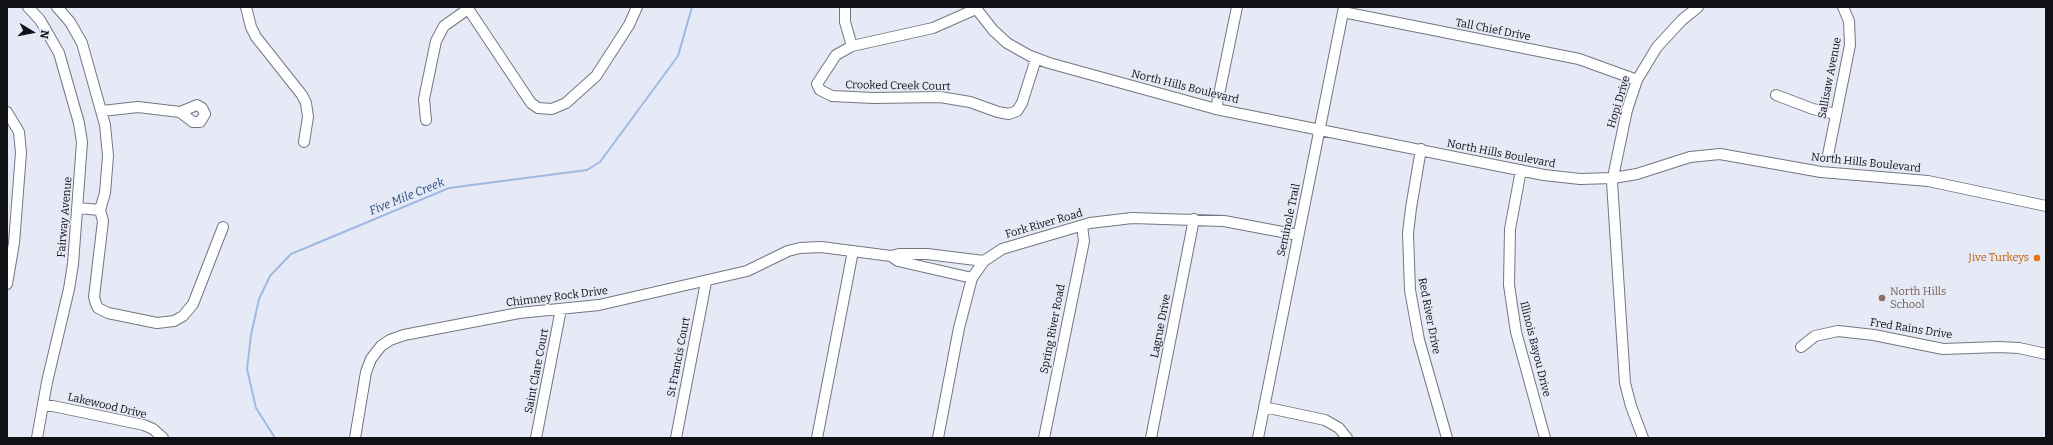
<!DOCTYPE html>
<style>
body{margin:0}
#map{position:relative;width:2053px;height:445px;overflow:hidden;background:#e5eaf6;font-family:Bitter,serif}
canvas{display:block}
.frame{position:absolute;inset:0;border:8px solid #0f1115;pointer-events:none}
.north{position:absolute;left:12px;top:12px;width:40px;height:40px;-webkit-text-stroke:3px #e5eaf6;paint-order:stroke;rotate:100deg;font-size:11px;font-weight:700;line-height:16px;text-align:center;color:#0f1115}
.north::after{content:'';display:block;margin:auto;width:14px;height:18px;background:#0f1115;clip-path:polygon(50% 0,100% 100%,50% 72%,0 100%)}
</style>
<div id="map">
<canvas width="2053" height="445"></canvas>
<div class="frame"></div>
<div class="north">N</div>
</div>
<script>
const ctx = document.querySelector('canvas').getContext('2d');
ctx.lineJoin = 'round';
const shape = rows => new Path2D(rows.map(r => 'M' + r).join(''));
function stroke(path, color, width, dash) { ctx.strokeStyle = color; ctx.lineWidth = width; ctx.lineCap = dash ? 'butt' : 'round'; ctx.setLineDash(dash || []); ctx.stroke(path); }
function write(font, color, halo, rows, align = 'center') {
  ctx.font = font + ' Bitter,serif'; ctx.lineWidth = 3; ctx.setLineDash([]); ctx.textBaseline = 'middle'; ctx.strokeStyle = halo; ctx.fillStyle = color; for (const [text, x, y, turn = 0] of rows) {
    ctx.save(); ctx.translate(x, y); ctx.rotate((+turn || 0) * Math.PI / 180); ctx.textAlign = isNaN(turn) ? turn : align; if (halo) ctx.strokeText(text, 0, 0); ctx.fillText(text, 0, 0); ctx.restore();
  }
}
stroke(shape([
 [275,438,256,408,247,369,251,335,259,299,270,276,291,254,449,188,587,170,600,162,678,56,692,7]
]), '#a0b9e1', 2);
const minor = shape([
 [28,7,40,20,59,53,79,123,82,142,73,264,69,289,47,382,37,438],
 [57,7,70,22,82,43,105,125,108,156,105,193,100,210,103,221,94,297,96,304,98,308,108,313,157,323,174,321,183,316,193,304,223,227],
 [246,7,251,27,256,37,302,95,306,103,308,117,304,142],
 [467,7,531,103,538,108,552,109,566,103,596,76,629,25,637,7],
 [845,7,845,22,852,46,836,55,817,84,820,90,832,96,873,98,940,97,970,102,998,112,1009,114,1017,111,1022,103,1036,59],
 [975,7,993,30,1007,43,1030,56,1049,63,1216,109,1544,175,1580,179,1613,178,1637,174,1690,157,1720,154,1821,172,1928,181,2046,206],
 [1343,12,1579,59,1637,80],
 [852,46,933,28,976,9],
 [1776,95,1813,109,1836,114],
 [197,105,202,108,205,114,200,122,193,122,180,112,197,105],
 [1216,109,1237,7],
 [102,111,138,107,180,112],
 [7,112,19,132,21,153,14,243,7,284],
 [426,120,424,99,436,41,444,26,468,9],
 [1421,149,1411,208,1408,233,1410,290,1419,340,1447,438],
 [1828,155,1850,45,1849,21,1843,7],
 [1521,170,1510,229,1509,285,1516,332,1545,438],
 [78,208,100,210],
 [891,256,898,261,972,278],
 [1801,347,1815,336,1838,331,1874,335,1943,349,1999,347,2019,348,2046,354],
 [43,404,144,425,153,429,163,438],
 [1264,407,1325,420,1339,428,1347,438],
 [355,438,366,372,371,359,381,346,390,340,404,335,519,313,599,305,747,271,788,251,800,248,821,247,891,256,899,254,927,254,984,261],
 [536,438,561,309],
 [676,438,706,282],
 [817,438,853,251],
 [938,438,959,328,972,278,984,261,1002,249,1090,223,1132,218,1224,221,1298,235],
 [1044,438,1084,241,1082,226],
 [1151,438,1194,219],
 [1258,438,1344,7],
 [1643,438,1631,406,1625,383,1612,182,1627,110,1637,80,1657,47,1682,20,1698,7]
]);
stroke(minor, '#737781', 12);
stroke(minor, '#fff', 10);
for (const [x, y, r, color] of [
 [2037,258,4,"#e8710a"],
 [1882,298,4,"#8d6e63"]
]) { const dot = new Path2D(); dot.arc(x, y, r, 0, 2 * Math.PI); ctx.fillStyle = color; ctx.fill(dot); stroke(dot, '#e5eaf6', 1.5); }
write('11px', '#0f1115', '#e5eaf6', [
 ["Tall Chief Drive",1493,30,11],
 ["Sallisaw Avenue",1830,78,-79],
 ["Crooked Creek Court",898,86,1],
 ["North Hills Boulevard",1185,87,14],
 ["Hopi Drive",1619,102,-73],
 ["North Hills Boulevard",1501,154,11],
 ["North Hills Boulevard",1866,163,6],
 ["Fairway Avenue",65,217,-85],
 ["Seminole Trail",1289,220,-78],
 ["Fork River Road",1044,224,-16],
 ["Chimney Rock Drive",557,297,-7],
 ["Red River Drive",1429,316,79],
 ["Lagrue Drive",1161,326,-79],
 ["Spring River Road",1053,329,-79],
 ["Fred Rains Drive",1911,329,9],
 ["Illinois Bayou Drive",1535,349,76],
 ["St Francis Court",679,357,-79],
 ["Saint Clare Court",537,371,-79],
 ["Lakewood Drive",107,406,13]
]);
write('11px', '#c56008', '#e5eaf6', [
 ["Jive Turkeys",2029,258]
], 'right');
write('11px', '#785e54', '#e5eaf6', [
 ["North Hills",1890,292],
 ["School",1890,305]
], 'left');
write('italic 12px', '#2c4b7f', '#e5eaf6', [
 ["Five Mile Creek",407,197,-22]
]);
</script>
